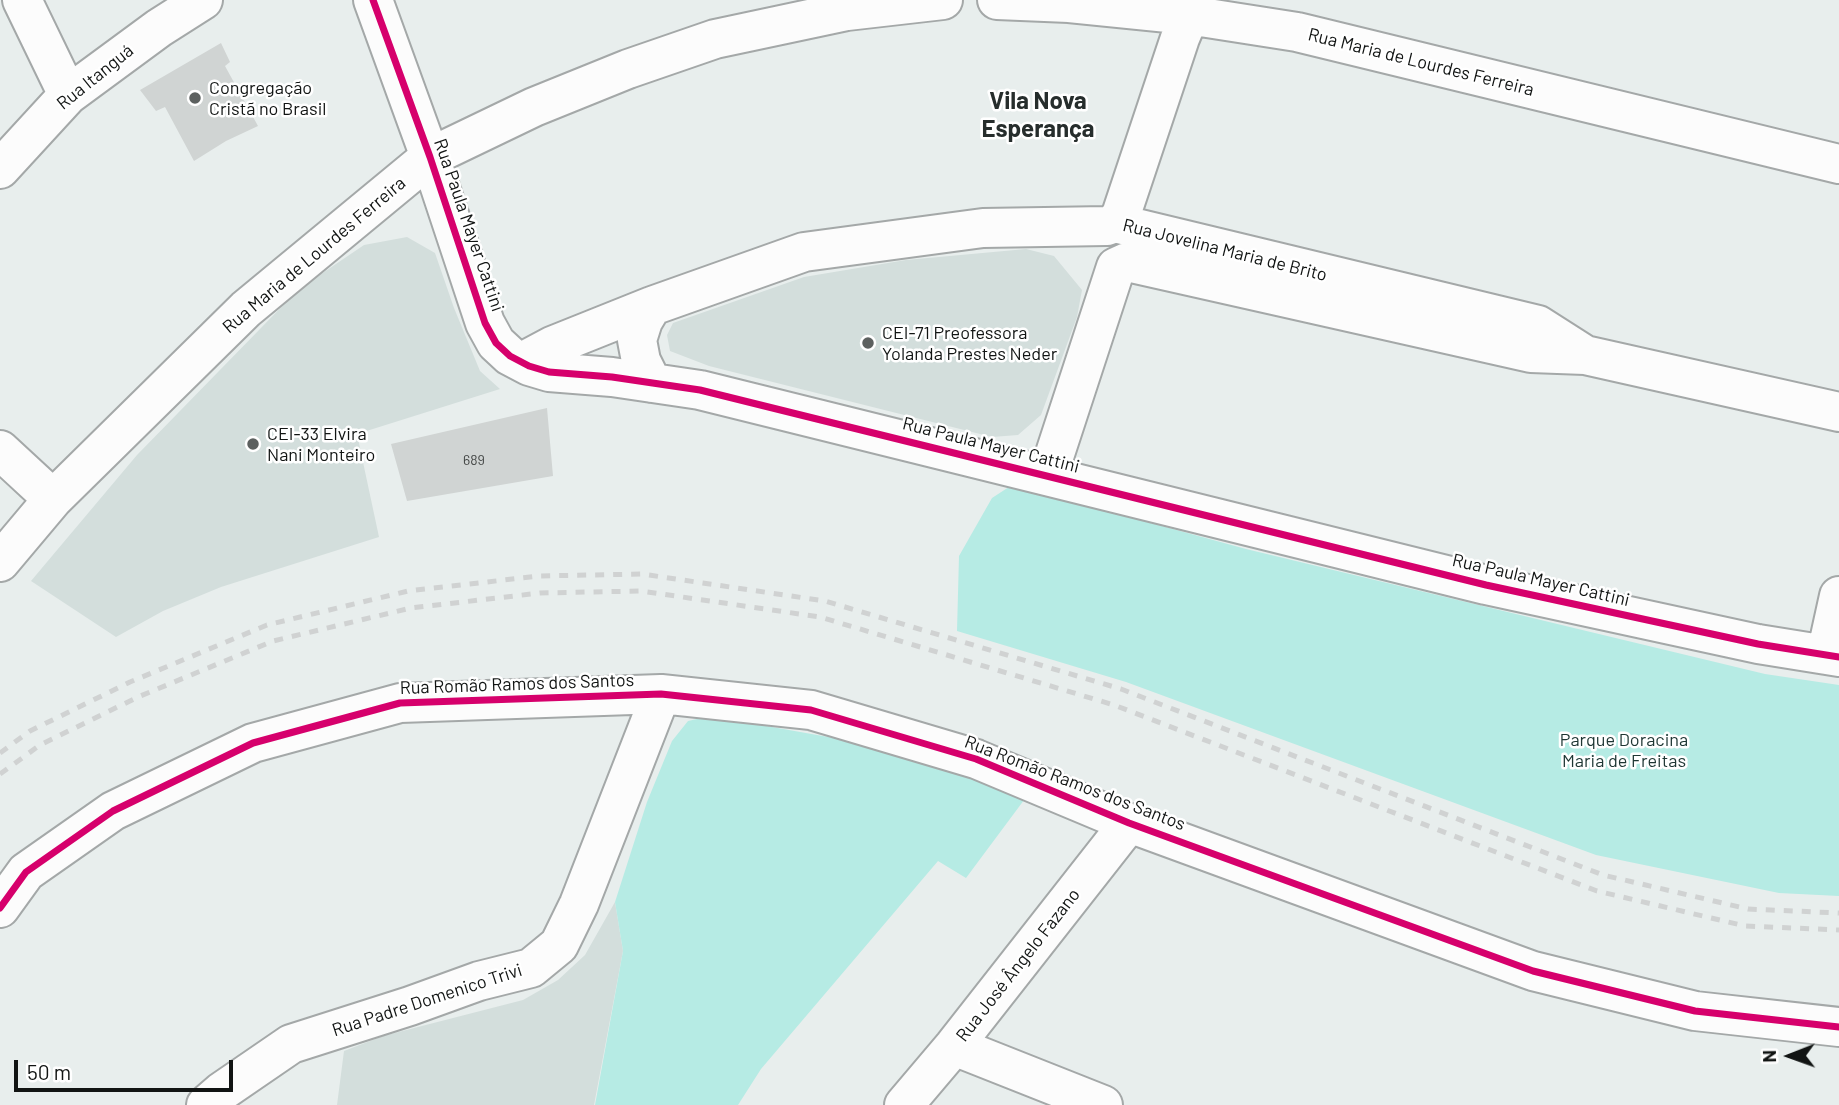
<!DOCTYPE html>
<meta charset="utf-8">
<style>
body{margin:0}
#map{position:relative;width:1839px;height:1105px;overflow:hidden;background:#e8eeed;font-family:Barlow,sans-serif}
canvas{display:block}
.north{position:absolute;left:1755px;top:1021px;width:70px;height:70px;-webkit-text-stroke:5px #fff;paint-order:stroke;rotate:269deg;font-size:19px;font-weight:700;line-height:28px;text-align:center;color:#111413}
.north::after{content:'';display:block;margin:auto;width:24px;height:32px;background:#111413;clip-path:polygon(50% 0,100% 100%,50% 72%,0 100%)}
.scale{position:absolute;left:14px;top:1060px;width:219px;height:32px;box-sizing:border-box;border:4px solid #111413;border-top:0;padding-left:9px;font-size:21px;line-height:24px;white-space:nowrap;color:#111413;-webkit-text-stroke:5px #fff;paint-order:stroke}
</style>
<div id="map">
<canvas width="1839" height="1105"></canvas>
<div class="north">N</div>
<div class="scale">50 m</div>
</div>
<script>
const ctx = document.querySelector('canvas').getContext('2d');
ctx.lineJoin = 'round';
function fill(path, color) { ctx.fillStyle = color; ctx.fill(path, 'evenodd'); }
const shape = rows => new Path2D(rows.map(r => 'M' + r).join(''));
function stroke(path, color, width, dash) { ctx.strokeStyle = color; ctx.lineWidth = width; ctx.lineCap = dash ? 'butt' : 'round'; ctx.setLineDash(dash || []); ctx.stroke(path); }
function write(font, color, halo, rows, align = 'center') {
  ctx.font = font + ' Barlow,sans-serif'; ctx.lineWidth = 5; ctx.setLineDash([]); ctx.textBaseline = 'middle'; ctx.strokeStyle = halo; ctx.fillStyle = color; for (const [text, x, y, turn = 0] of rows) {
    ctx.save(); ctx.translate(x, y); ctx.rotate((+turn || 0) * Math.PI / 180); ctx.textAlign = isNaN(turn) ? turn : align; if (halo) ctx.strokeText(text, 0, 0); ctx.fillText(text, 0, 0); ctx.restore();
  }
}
fill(shape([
 [407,237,435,253,454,308,480,371,500,389,357,434,379,537,221,587,163,611,116,637,31,581,137,455,299,289,364,245],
 [1026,249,1054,256,1082,290,1077,317,1041,415,1018,435,992,437,709,366,670,351,667,335,673,323,804,277,906,260],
 [615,902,623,951,594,1105,337,1105,344,1051,383,1036,523,1000,558,980,585,955]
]), '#d3dedc');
fill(shape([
 [1012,485,1246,549,1765,674,1839,685,1839,896,1779,893,1596,855,1126,682,957,631,959,556,992,498],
 [710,716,913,752,1030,792,966,878,938,861,761,1069,738,1105,595,1105,623,951,615,902,647,802,672,741,688,721]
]), '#b6ebe4');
fill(shape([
 [221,43,230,62,225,66,258,126,226,141,194,161,165,107,156,111,140,90],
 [547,408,553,476,407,501,391,444]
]), '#d0d4d3');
const minor = shape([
 [22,0,68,95],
 [373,0,430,157,485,323,496,343,510,356,529,366,549,372,612,377,700,390,1486,585,1758,644,1839,657],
 [997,0,1069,3,1188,15,1297,32,1839,164],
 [0,169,68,95,159,28,203,0],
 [1115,223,1121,215,1180,38,1196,0],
 [522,362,552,346,652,306,804,252,983,228,1107,226,1115,223,1538,325,1585,355],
 [652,383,641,361,637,340,643,321,652,306],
 [0,450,53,499],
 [1048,475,1116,267,1127,262,1531,353,1585,355,1839,412],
 [0,562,53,499,246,309,430,157,534,107,628,69,715,39,847,11,943,0],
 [1826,655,1839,596],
 [0,908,26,872,113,811,253,743,400,703,661,694,811,710,976,759,1129,823,1533,971,1695,1011,1839,1027],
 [954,1046,1103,1105],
 [206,1105,221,1092,291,1044,410,1006,479,981,531,968,559,945,579,904,661,694],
 [904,1105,954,1046,1129,823]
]);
stroke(minor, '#a4a8a8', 42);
stroke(minor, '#fcfcfc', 38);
stroke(shape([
 [0,753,30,731,130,682,267,625,408,591,539,576,642,574,825,601,1121,689,1603,875,1748,909,1839,913],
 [0,774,40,745,138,697,273,641,411,608,540,593,641,591,820,617,1114,705,1597,891,1745,926,1839,930]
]), '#d0d2d2', 5, [9, 9]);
stroke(shape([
 [373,0,430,157,485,323,496,343,510,356,529,366,549,372,612,377,700,390,1486,585,1758,644,1839,657],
 [0,908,26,872,113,811,253,743,400,703,661,694,811,710,976,759,1129,823,1533,971,1695,1011,1839,1027]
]), '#d6006c', 7);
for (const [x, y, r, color] of [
 [195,98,7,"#5c605f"],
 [868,343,7,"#5c605f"],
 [253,444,7,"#5c605f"]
]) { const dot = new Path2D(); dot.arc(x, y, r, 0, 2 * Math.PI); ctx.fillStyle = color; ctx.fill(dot); stroke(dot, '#fff', 2.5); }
write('14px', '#424544', null, [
 ["689",474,460]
]);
write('18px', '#111413', '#fff', [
 ["Rua Maria de Lourdes Ferreira",1421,62,14],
 ["Rua Itanguá",95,77,-39],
 ["Rua Paula Mayer Cattini",469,225,71],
 ["Rua Jovelina Maria de Brito",1225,250,14],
 ["Rua Maria de Lourdes Ferreira",314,255,-40],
 ["Rua Paula Mayer Cattini",991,445,14],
 ["Rua Paula Mayer Cattini",1541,580,13],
 ["Rua Romão Ramos dos Santos",517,684,-2],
 ["Rua Romão Ramos dos Santos",1075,783,21],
 ["Rua José Ângelo Fazano",1018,965,-52],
 ["Rua Padre Domenico Trivi",427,1000,-18]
]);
write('18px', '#111413', '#fff', [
 ["Congregação",209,88],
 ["Cristã no Brasil",209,109],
 ["CEI-71 Preofessora",882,333],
 ["Yolanda Prestes Neder",882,354],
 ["CEI-33 Elvira",267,434],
 ["Nani Monteiro",267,455]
], 'left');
write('18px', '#1e3633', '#fff', [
 ["Parque Doracina",1624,740],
 ["Maria de Freitas",1624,761]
]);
write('bold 24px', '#262d2c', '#fff', [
 ["Vila Nova",1038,101],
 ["Esperança",1038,129]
]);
</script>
